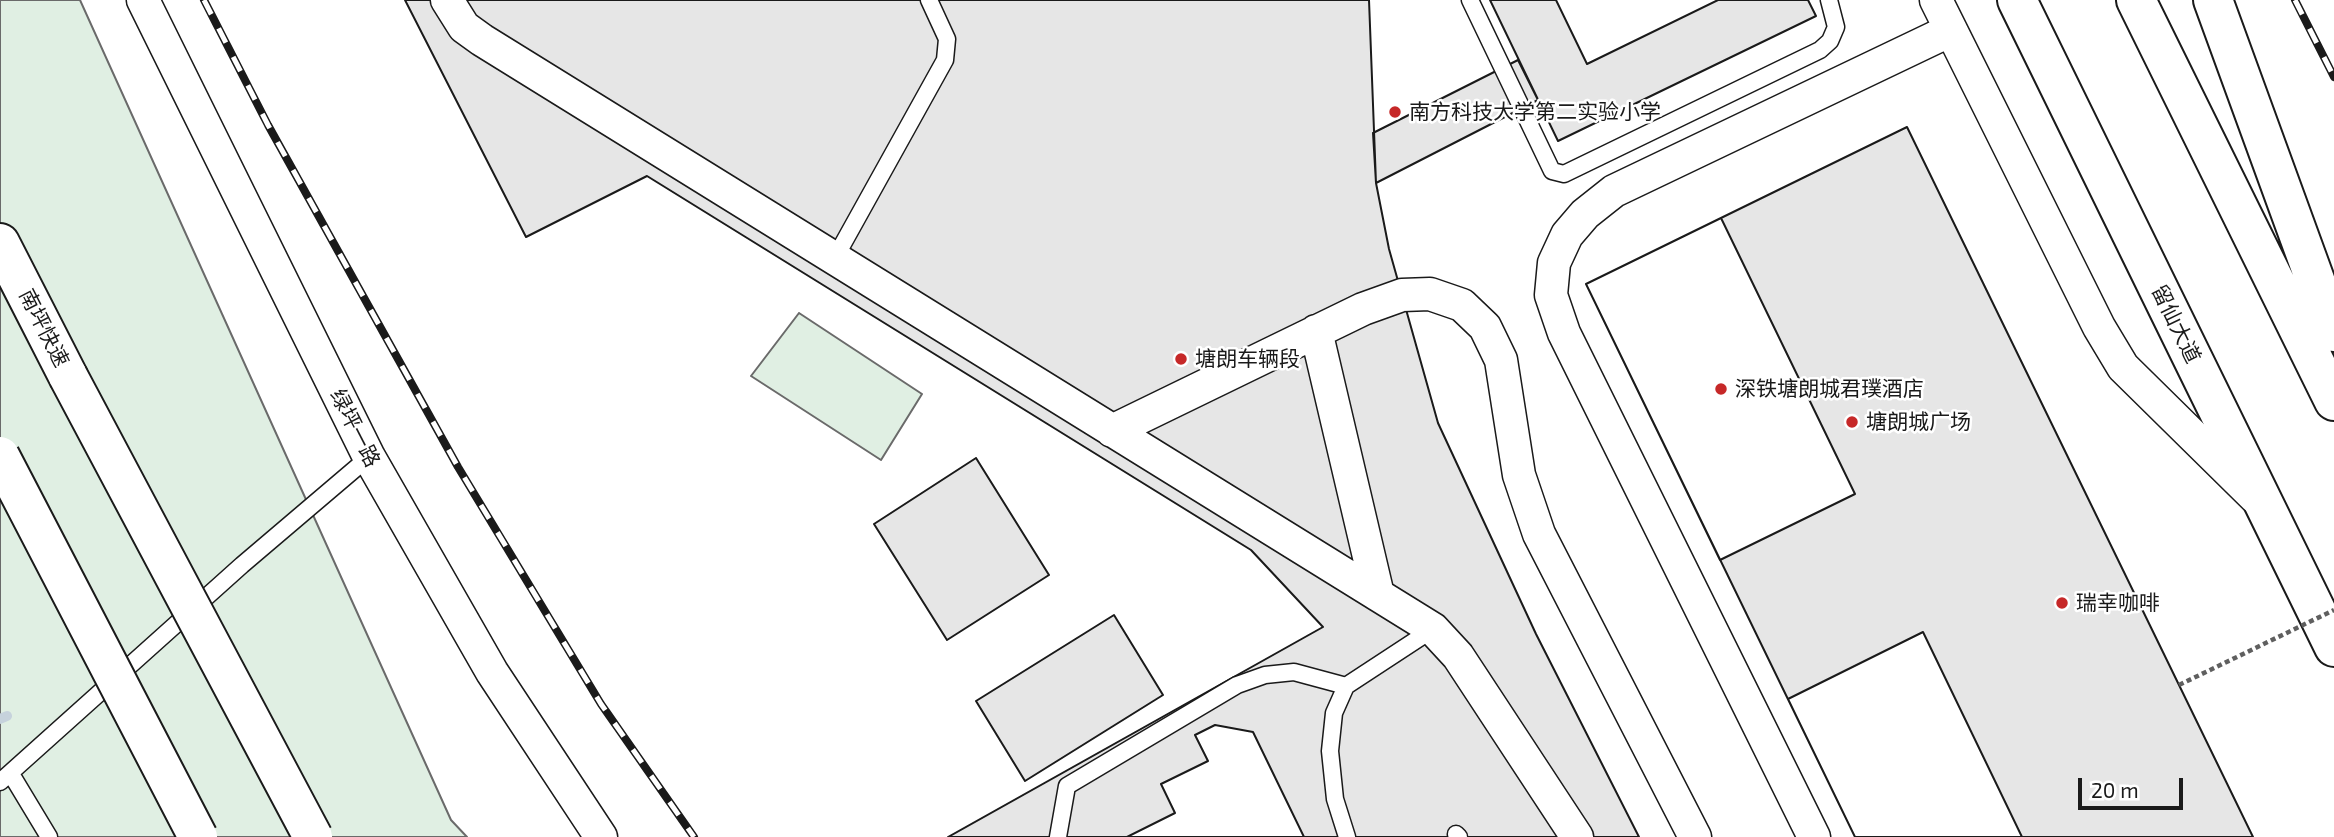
<!DOCTYPE html>
<meta charset="utf-8">
<style>
body{margin:0}
#map{position:relative;width:2334px;height:837px;overflow:hidden;background:#fff;font-family:"Exo 2",sans-serif}
canvas{display:block}
.scale{position:absolute;left:2078px;top:778px;width:105px;height:32px;box-sizing:border-box;border:4px solid #1a1a1a;border-top:0;padding-left:9px;font-size:21px;line-height:24px;white-space:nowrap;color:#1a1a1a;-webkit-text-stroke:5px #fff;paint-order:stroke}
</style>
<div id="map">
<canvas width="2334" height="837"></canvas>
<div class="scale">20 m</div>
</div>
<script>
const ctx = document.querySelector('canvas').getContext('2d');
ctx.lineJoin = 'round';
function fill(path, color) { ctx.fillStyle = color; ctx.fill(path, 'evenodd'); }
const shape = rows => new Path2D(rows.map(r => 'M' + r).join(''));
function stroke(path, color, width, dash) { ctx.strokeStyle = color; ctx.lineWidth = width; ctx.lineCap = dash ? 'butt' : 'round'; ctx.setLineDash(dash || []); ctx.stroke(path); }
function write(font, color, halo, rows, align = 'center') {
  ctx.font = font + ' "Exo 2","Noto Sans SC",sans-serif'; ctx.lineWidth = 5; ctx.setLineDash([]); ctx.textBaseline = 'middle'; ctx.strokeStyle = halo; ctx.fillStyle = color; for (const [text, x, y, turn = 0] of rows) {
    ctx.save(); ctx.translate(x, y); ctx.rotate((+turn || 0) * Math.PI / 180); ctx.textAlign = isNaN(turn) ? turn : align; if (halo) ctx.strokeText(text, 0, 0); ctx.fillText(text, 0, 0); ctx.restore();
  }
}
const green = shape([
 [0,0,80,0,451,820,467,837,0,837,0,0],
 [799,313,922,394,881,460,751,376,799,313]
]);
fill(green, '#e0efe3');
stroke(green, '#6a6a6a', 2);
stroke(shape([
 [0,719,7,716]
]), '#c6d2dc', 10);
const building = shape([
 [405,0,1369,0,1376,183,1389,249,1438,423,1536,634,1639,837,948,837,1323,627,1251,550,647,176,526,237,405,0],
 [1490,0,1556,0,1587,64,1718,0,1808,0,1816,16,1558,141,1490,0],
 [1518,60,1538,100,1376,183,1373,133,1518,60],
 [1907,127,2179,685,2253,837,1855,837,1586,284,1907,127],
 [1721,218,1855,494,1720,560,1586,284,1721,218],
 [976,458,1049,575,947,640,874,524,976,458],
 [1114,615,1163,695,1025,781,976,701,1114,615],
 [1923,632,2022,837,1855,837,1788,699,1923,632],
 [1215,725,1253,732,1304,837,1127,837,1175,813,1161,784,1208,761,1195,735,1215,725]
]);
fill(building, '#e6e6e6');
stroke(building, '#1a1a1a', 2);
const lane = shape([
 [1470,0,1552,171,1564,174,1820,50,1830,41,1836,27,1829,0],
 [835,258,945,60,947,39,929,0],
 [11,774,49,837],
 [0,782,242,565,369,457],
 [1456,834,1459,837],
 [1058,837,1067,786,1237,685,1265,675,1294,672,1346,686],
 [1347,837,1335,799,1330,751,1334,713,1346,686,1433,629]
]);
const street = shape([
 [143,0,369,457,492,672,601,837],
 [447,0,464,27,482,40,1433,629,1458,656,1577,837],
 [1936,0,2099,327,2123,367,2255,497],
 [1316,331,1378,595],
 [1112,431,1363,309,1402,295,1430,294,1462,305,1485,327,1501,360,1519,475,1539,534,1695,837],
 [1814,837,1564,333,1551,295,1554,263,1567,235,1585,214,1614,191,1951,30]
]);
const primary = shape([
 [2017,0,2334,647],
 [2136,0,2334,401],
 [2213,0,2334,332]
]);
const highway = shape([
 [0,243,68,376]
]);
stroke(lane, '#1a1a1a', 19);
stroke(street, '#1a1a1a', 35);
stroke(primary, '#1a1a1a', 42);
stroke(highway, '#1a1a1a', 42);
stroke(lane, '#fff', 16);
stroke(street, '#fff', 32);
stroke(primary, '#fff', 38);
stroke(highway, '#fff', 38);
const rail = shape([
 [204,0,268,125,458,467,601,704,694,837],
 [2295,0,2334,77]
]);
stroke(rail, '#1a1a1a', 8);
stroke(rail, '#fff', 5, [16]);
const highwayBridge = shape([
 [68,376,313,837],
 [0,456,198,837]
]);
stroke(highwayBridge, '#1a1a1a', 42, []);
stroke(shape([
 [2179,685,2334,610]
]), '#5f5f5f', 4.5, [5, 3.5]);
stroke(highwayBridge, '#fff', 38);
for (const [x, y, r, color] of [
 [1395,112,7,"#c62828"],
 [1181,359,7,"#c62828"],
 [1721,389,7,"#c62828"],
 [1852,422,7,"#c62828"],
 [2062,603,7,"#c62828"]
]) { const dot = new Path2D(); dot.arc(x, y, r, 0, 2 * Math.PI); ctx.fillStyle = color; ctx.fill(dot); stroke(dot, '#fff', 2.5); }
write('21px', '#1a1a1a', '#fff', [
 ["南方科技大学第二实验小学",1409,112],
 ["塘朗车辆段",1195,359],
 ["深铁塘朗城君璞酒店",1735,389],
 ["塘朗城广场",1866,422],
 ["瑞幸咖啡",2076,603]
], 'left');
write('21px', '#1a1a1a', '#fff', [
 ["留仙大道",2176,324,64],
 ["南坪快速",44,328,63],
 ["绿坪一路",355,428,63]
]);
</script>
